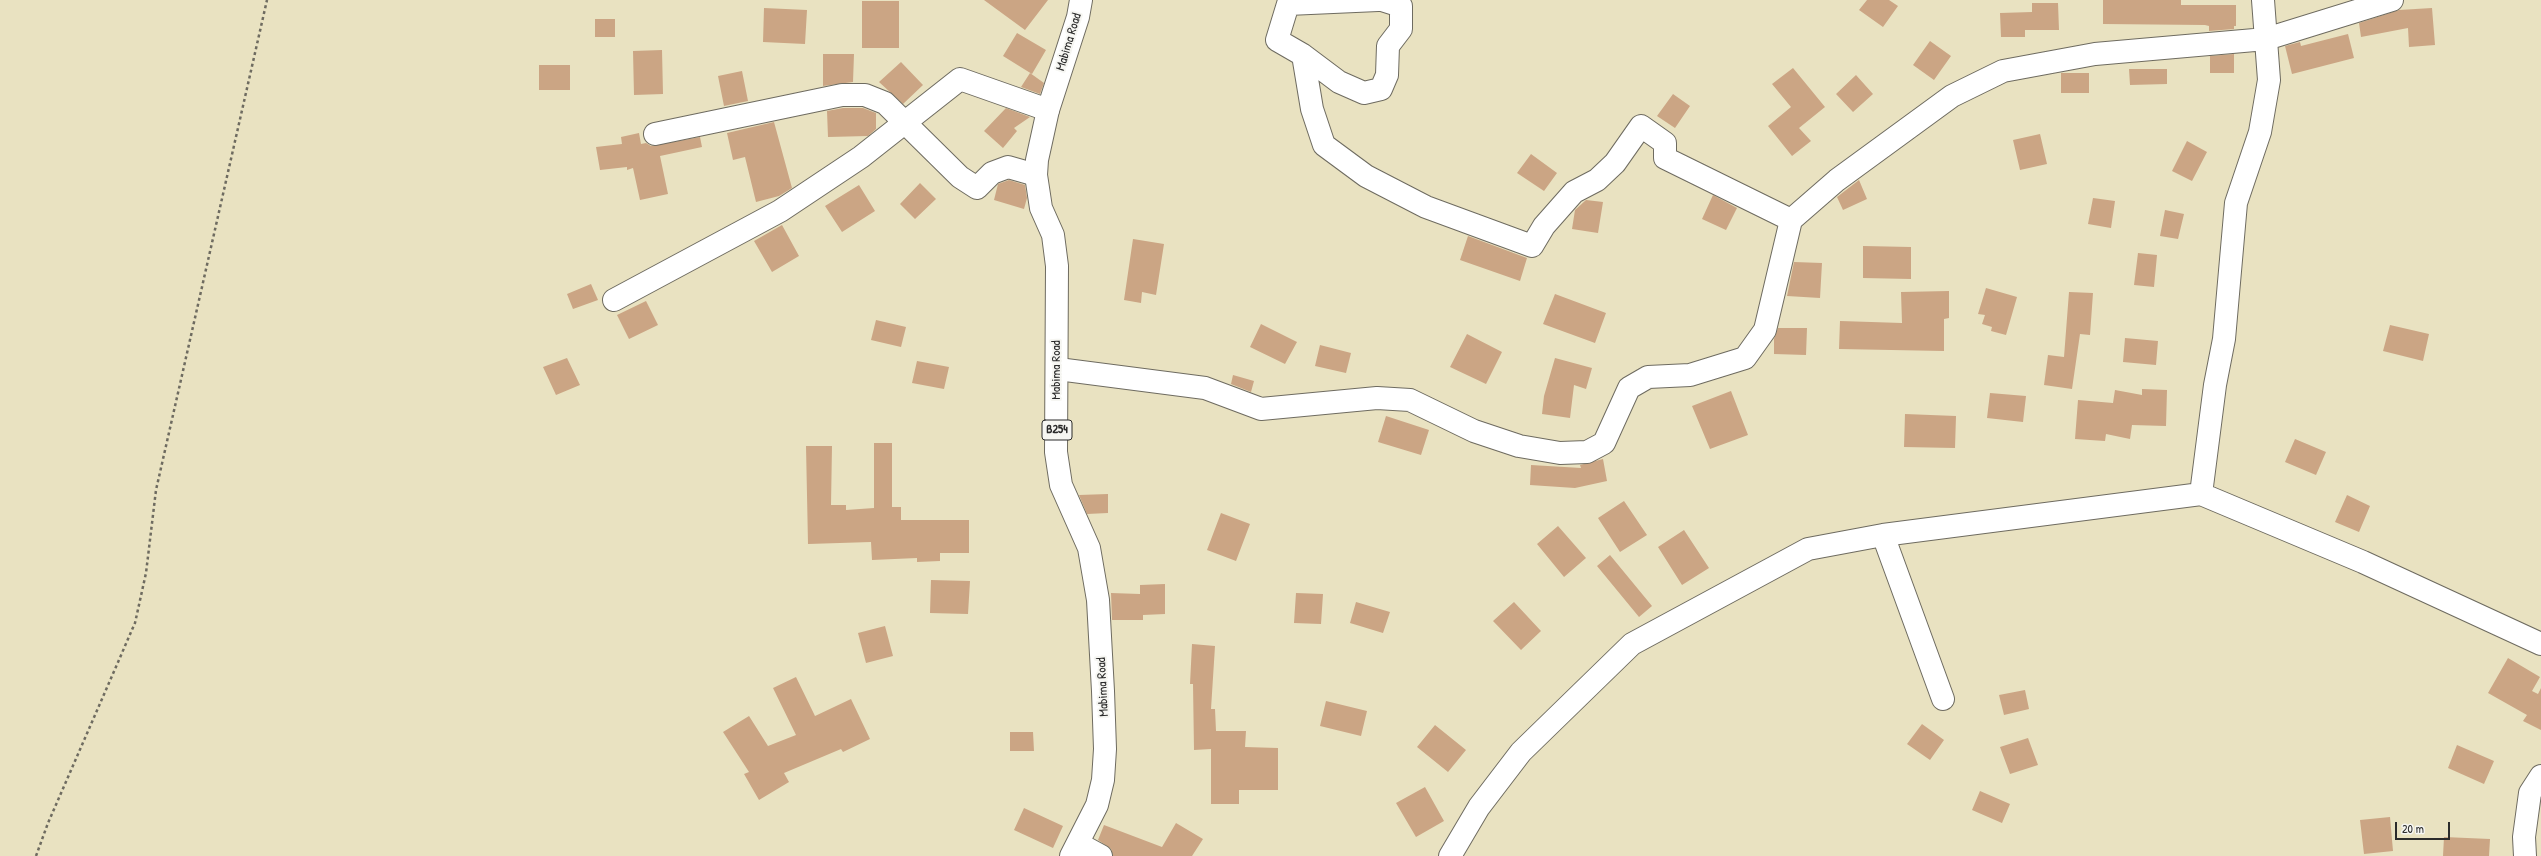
<!DOCTYPE html>
<style>
body{margin:0}
#map{position:relative;width:2541px;height:856px;overflow:hidden;background:#e9e2c1;font-family:"Patrick Hand",sans-serif}
canvas{display:block}
.scale{position:absolute;left:2395px;top:822px;width:55px;height:18px;box-sizing:border-box;border:2px solid #2b2b2b;border-top:0;padding-left:5px;font-size:12px;line-height:14px;white-space:nowrap;color:#2b2b2b;-webkit-text-stroke:3px #f6f6f2;paint-order:stroke}
</style>
<div id="map">
<canvas width="2541" height="856"></canvas>
<div class="scale">20 m</div>
</div>
<script>
const ctx = document.querySelector('canvas').getContext('2d');
ctx.lineJoin = 'round';
function fill(path, color) { ctx.fillStyle = color; ctx.fill(path, 'evenodd'); }
const shape = rows => new Path2D(rows.map(r => 'M' + r).join(''));
function stroke(path, color, width, dash) { ctx.strokeStyle = color; ctx.lineWidth = width; ctx.lineCap = dash ? 'butt' : 'round'; ctx.setLineDash(dash || []); ctx.stroke(path); }
function write(font, color, halo, rows, align = 'center') {
  ctx.font = font + ' "Patrick Hand",sans-serif'; ctx.lineWidth = 4; ctx.setLineDash([]); ctx.textBaseline = 'middle'; ctx.strokeStyle = halo; ctx.fillStyle = color; for (const [text, x, y, turn = 0] of rows) {
    ctx.save(); ctx.translate(x, y); ctx.rotate((+turn || 0) * Math.PI / 180); ctx.textAlign = isNaN(turn) ? turn : align; if (halo) ctx.strokeText(text, 0, 0); ctx.fillText(text, 0, 0); ctx.restore();
  }
}
fill(shape([
 [984,0,1048,0,1025,30],
 [1867,0,1889,0,1898,6,1883,27,1859,10],
 [2103,0,2181,0,2181,5,2236,5,2236,26,2234,26,2234,29,2209,31,2209,26,2205,25,2103,24],
 [862,1,899,1,899,48,862,48],
 [2032,3,2058,3,2059,30,2025,30,2025,37,2001,37,2000,13,2032,12],
 [764,8,807,10,805,44,763,42],
 [2432,8,2435,45,2409,47,2408,28,2361,37,2359,23,2399,10],
 [595,19,615,19,615,37,595,37],
 [1017,33,1046,50,1032,74,1003,56],
 [2348,34,2354,58,2292,74,2285,46,2300,42,2301,46],
 [1930,41,1951,56,1934,80,1913,65],
 [662,50,663,94,634,95,633,51],
 [823,54,854,54,853,82,823,86],
 [2234,54,2234,73,2210,73,2210,56],
 [901,62,923,85,903,104,879,82],
 [539,65,570,65,570,90,539,90],
 [1793,68,1825,107,1799,128,1811,141,1792,156,1768,126,1791,107,1772,84],
 [2129,69,2167,69,2167,84,2130,85],
 [742,71,748,101,724,106,718,76],
 [1030,73,1044,83,1040,94,1021,87],
 [2061,73,2089,73,2089,93,2061,93],
 [1856,75,1873,94,1853,112,1836,94],
 [1673,94,1690,106,1675,128,1657,116],
 [843,108,863,108,876,113,876,129,868,136,828,137,827,111],
 [1006,108,1030,117,1014,128,1017,131,1003,148,984,131],
 [774,122,792,188,779,196,756,202,745,157,733,160,727,133],
 [639,133,641,144,646,143,651,146,700,137,702,147,660,156,668,194,640,200,633,168,627,170,627,167,600,170,596,147,622,144,621,137],
 [2040,134,2047,164,2020,170,2013,140],
 [2187,141,2207,152,2192,181,2172,171],
 [1531,154,1557,173,1544,191,1517,173],
 [1009,180,1025,185,1027,198,1024,209,994,200,998,184],
 [1859,180,1867,199,1843,210,1837,197],
 [920,183,936,199,915,219,900,204],
 [859,185,875,211,842,232,825,206],
 [1713,195,1737,208,1726,230,1702,219],
 [2093,198,2115,201,2111,228,2088,224],
 [1586,200,1603,202,1598,233,1572,229,1575,210],
 [2165,210,2184,214,2178,239,2160,236],
 [782,225,799,256,772,272,754,241],
 [1468,236,1527,258,1520,281,1460,260],
 [1133,239,1164,244,1156,295,1142,292,1141,303,1124,300],
 [1863,246,1911,247,1911,279,1863,278],
 [2138,253,2157,255,2154,287,2134,285],
 [1794,262,1822,263,1820,298,1787,296],
 [591,284,598,300,573,309,567,294],
 [1986,288,2017,297,2006,335,1991,331,1992,327,1982,324,1985,315,1978,314],
 [1949,291,1949,318,1944,319,1944,351,1839,349,1840,321,1902,323,1901,292],
 [2069,292,2093,293,2090,335,2080,334,2072,389,2044,385,2048,355,2064,357],
 [1555,294,1606,313,1595,343,1543,324],
 [646,301,658,325,629,339,617,315],
 [876,320,906,327,901,347,871,340],
 [1261,324,1297,342,1285,364,1250,347],
 [2390,325,2429,334,2423,361,2383,351],
 [1778,328,1807,328,1806,355,1774,354,1774,339],
 [1467,334,1502,352,1486,384,1450,367],
 [2125,338,2158,341,2156,365,2123,362],
 [1320,345,1351,353,1346,373,1315,366],
 [567,358,580,385,556,395,543,367],
 [1555,358,1592,368,1586,389,1574,385,1570,418,1542,414,1544,396],
 [917,361,949,367,944,389,912,383],
 [1233,375,1254,381,1251,392,1231,384],
 [2142,389,2167,390,2166,426,2132,425,2130,439,2106,434,2105,441,2075,439,2078,400,2113,403,2115,390,2142,395],
 [1731,391,1748,435,1710,449,1692,406],
 [1990,393,2026,396,2023,422,1987,418],
 [1905,414,1956,416,1955,448,1904,447],
 [1386,416,1429,430,1421,455,1378,442],
 [2295,439,2326,452,2316,475,2285,462],
 [874,443,892,443,892,507,901,507,901,520,969,520,969,553,940,553,940,561,917,562,917,558,872,560,871,542,808,544,806,446,832,446,831,505,846,505,846,510,874,508],
 [1603,459,1607,481,1575,488,1530,485,1531,465,1581,468,1580,465],
 [1108,494,1108,513,1087,514,1079,495],
 [2347,495,2370,506,2359,532,2335,522],
 [1624,501,1647,535,1620,552,1598,518],
 [1221,513,1250,524,1236,561,1207,550],
 [1558,526,1586,558,1564,577,1537,544],
 [1684,530,1709,568,1682,585,1658,547],
 [1610,555,1652,606,1639,617,1597,566],
 [931,580,970,581,968,614,930,613],
 [1165,584,1165,614,1143,615,1143,620,1112,620,1111,593,1140,594,1140,585],
 [1296,593,1323,594,1321,624,1294,623],
 [1356,602,1390,612,1383,633,1350,623],
 [1514,602,1541,631,1521,650,1493,621],
 [885,626,893,656,866,663,858,633],
 [1192,644,1215,646,1211,709,1215,709,1216,731,1246,731,1245,747,1278,748,1278,790,1239,790,1239,804,1211,804,1211,749,1194,750,1193,684,1190,684],
 [2508,658,2540,677,2532,691,2538,694,2541,688,2541,730,2523,721,2527,715,2488,693],
 [796,677,815,716,851,699,870,739,843,752,841,749,784,773,789,782,759,800,744,774,749,772,723,732,749,716,768,746,796,735,773,688],
 [2025,690,2029,709,2004,715,1999,695],
 [1326,701,1367,711,1361,736,1320,726],
 [1922,724,1944,740,1930,760,1907,744],
 [1435,725,1466,750,1448,772,1417,747],
 [1010,732,1033,732,1034,751,1010,751],
 [2028,738,2038,765,2010,774,2000,747],
 [2457,745,2494,761,2484,784,2448,768],
 [1425,787,1444,821,1416,837,1396,803],
 [1980,791,2010,804,2002,823,1972,810],
 [1024,808,1063,826,1053,848,1014,830],
 [2390,817,2393,851,2364,854,2360,820],
 [1176,823,1203,839,1192,856,1113,856,1111,849,1098,840,1104,825,1162,847],
 [2444,837,2490,839,2489,856,2443,856]
]), '#cba584');
const minor = shape([
 [1378,0,1288,4,1277,40,1303,55,1339,82,1364,93,1381,89,1387,75,1388,46,1401,29,1401,6,1382,0],
 [1303,55,1312,109,1324,145,1366,176,1426,207,1532,246,1544,226,1574,192,1597,180,1615,163,1641,126,1665,143,1665,158,1791,220],
 [655,134,842,95,865,95,885,103,960,177,977,188,992,173,1008,167,1036,175],
 [614,300,780,211,861,157,960,79,1048,110],
 [1058,369,1205,388,1261,409,1377,398,1410,400,1474,431,1519,446,1560,453,1587,452,1604,443,1629,388,1648,377,1690,375,1745,358,1765,330,1791,220,1837,180,1952,96,2003,71,2095,54,2266,39,2392,0],
 [2201,494,2215,385,2224,339,2236,203,2260,132,2269,80,2263,0],
 [1883,535,1943,699],
 [1079,844,1101,856],
 [1450,856,1479,807,1521,752,1632,644,1808,549,1883,535,2201,494,2363,562,2541,644],
 [2525,856,2524,837,2530,793,2541,776]
]);
const primary = shape([
 [1071,856,1097,805,1103,780,1105,749,1103,691,1098,600,1089,548,1061,485,1056,452,1057,266,1053,235,1041,208,1036,175,1037,160,1048,110,1078,17,1081,0]
]);
stroke(minor, '#6e6b60', 24);
stroke(primary, '#6e6b60', 24);
stroke(shape([
 [36,856,48,823,135,623,146,573,156,490,267,0]
]), '#6e6b60', 2.5, [3, 3]);
stroke(minor, '#fff', 22);
stroke(primary, '#fff', 22);
for (const [x, y, w] of [
 [1057,430,30]
]) { const box = new Path2D(); box.roundRect(x - w / 2, y - 10, w, 20, 3); ctx.fillStyle = '#f6f6f2'; ctx.fill(box); stroke(box, '#2b2b2b', 1); }
write('bold 12px', '#2b2b2b', null, [
 ["B254",1057,430]
]);
write('13px', '#2b2b2b', '#f6f6f2', [
 ["Mabima Road",1069,42,-73],
 ["Mabima Road",1057,370,-90],
 ["Mabima Road",1103,687,-93]
]);
</script>
